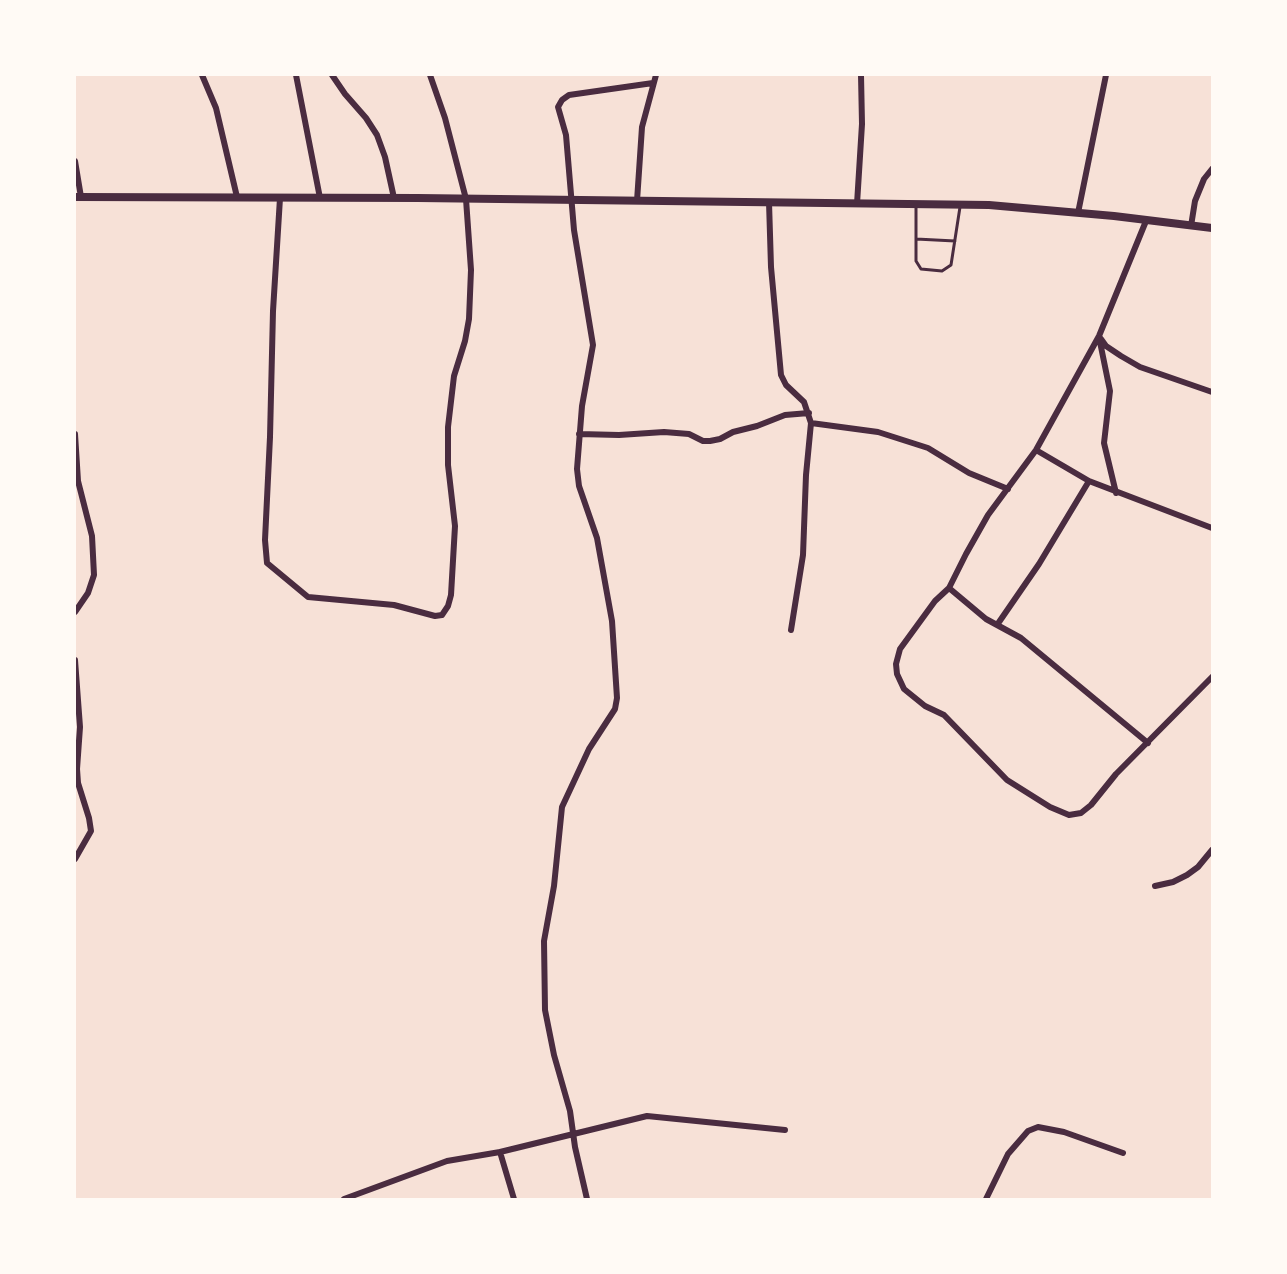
<!DOCTYPE html>
<style>
body{margin:0}
#map{position:relative;width:1287px;height:1274px;overflow:hidden;background:#f7e1d7;font-family:"Golos Text",sans-serif}
canvas{display:block}
.frame{position:absolute;inset:0;border:76px solid #fffaf5;pointer-events:none}
</style>
<div id="map">
<canvas width="1287" height="1274"></canvas>
<div class="frame"></div>
</div>
<script>
const ctx = document.querySelector('canvas').getContext('2d');
ctx.lineJoin = 'round';
const shape = rows => new Path2D(rows.map(r => 'M' + r).join(''));
function stroke(path, color, width, dash) { ctx.strokeStyle = color; ctx.lineWidth = width; ctx.lineCap = dash ? 'butt' : 'round'; ctx.setLineDash(dash || []); ctx.stroke(path); }
stroke(shape([
 [916,206,916,261,921,269,942,271,951,265,960,207],
 [916,239,955,241]
]), '#4a2c40', 3);
stroke(shape([
 [202,75,216,108,237,197],
 [296,75,320,198],
 [332,75,345,94,366,118,377,135,385,157,394,198],
 [75,161,81,197],
 [280,198,273,311,270,437,265,540,267,563,308,597,394,605,435,616,442,615,448,606,451,595,455,526,448,465,448,427,454,376,465,341,469,319,471,270,466,199,445,118,430,75],
 [637,201,642,127,656,75],
 [769,202,771,267,781,375,786,385,804,402,811,423,806,475,803,555,791,630],
 [857,204,862,124,861,75],
 [1078,213,1106,75],
 [1146,221,1099,336,1036,450,988,515,966,554,949,588,935,601,900,649,896,664,897,674,904,689,925,706,944,715,1007,780,1050,807,1069,815,1081,813,1091,805,1116,774,1212,677],
 [1191,226,1195,201,1204,179,1212,169],
 [1099,337,1110,391,1104,443,1116,493],
 [1101,339,1106,346,1121,356,1140,367,1212,392],
 [811,423,878,432,928,448,969,473,1008,489],
 [75,434,78,481,92,536,94,575,88,593,75,612],
 [579,434,619,435,664,432,689,434,703,441,710,441,720,439,733,432,757,426,785,415,809,413],
 [1036,450,1089,481,1212,528],
 [949,588,986,619,1021,638,1148,743],
 [997,625,1039,564,1089,481],
 [75,660,80,727,77,769,78,783,89,818,91,831,75,859],
 [1155,886,1173,882,1187,875,1198,867,1212,850],
 [500,1152,514,1199],
 [344,1199,447,1161,500,1152,647,1116,785,1130],
 [587,1199,575,1147,570,1111,554,1055,545,1010,544,941,554,886,562,807,589,749,615,709,617,698,612,621,597,538,579,486,577,469,582,406,593,345,574,230,566,135,558,107,562,100,569,95,653,83],
 [986,1199,1008,1154,1028,1131,1038,1127,1064,1132,1123,1153]
]), '#4a2c40', 6);
stroke(shape([
 [75,197,418,198,989,205,1114,216,1212,228]
]), '#4a2c40', 8);
</script>
